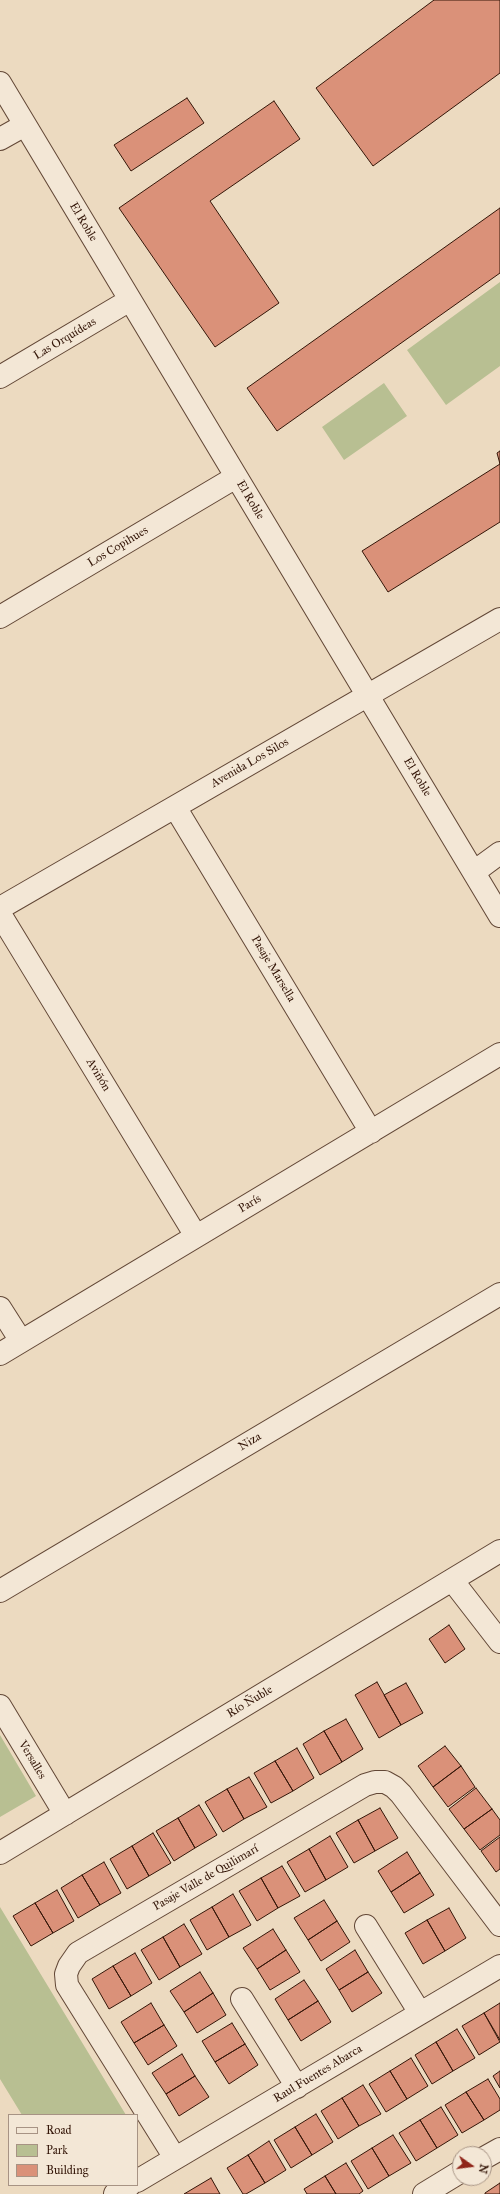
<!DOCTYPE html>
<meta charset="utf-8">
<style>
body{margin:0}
#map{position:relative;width:500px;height:2194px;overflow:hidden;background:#ecdac0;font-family:"IM FELL Great Primer",serif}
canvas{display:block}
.legend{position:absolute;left:8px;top:2114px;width:130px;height:72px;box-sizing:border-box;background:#f3e7d6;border:1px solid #a79384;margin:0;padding:5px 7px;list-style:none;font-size:12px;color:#341608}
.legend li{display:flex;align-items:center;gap:8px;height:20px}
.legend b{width:20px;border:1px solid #a79384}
.north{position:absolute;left:452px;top:2146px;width:40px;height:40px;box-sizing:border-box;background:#f3e7d6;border:1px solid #a79384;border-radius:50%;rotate:104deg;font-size:11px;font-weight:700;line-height:16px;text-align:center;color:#341608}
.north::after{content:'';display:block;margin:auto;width:14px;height:18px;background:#8f2418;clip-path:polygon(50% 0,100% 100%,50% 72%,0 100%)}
</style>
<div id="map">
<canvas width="500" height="2194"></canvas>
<ul class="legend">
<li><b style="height:5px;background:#f3e7d6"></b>Road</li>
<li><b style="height:11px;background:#b8bf92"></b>Park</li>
<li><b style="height:11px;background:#da9179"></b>Building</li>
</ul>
<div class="north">N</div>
</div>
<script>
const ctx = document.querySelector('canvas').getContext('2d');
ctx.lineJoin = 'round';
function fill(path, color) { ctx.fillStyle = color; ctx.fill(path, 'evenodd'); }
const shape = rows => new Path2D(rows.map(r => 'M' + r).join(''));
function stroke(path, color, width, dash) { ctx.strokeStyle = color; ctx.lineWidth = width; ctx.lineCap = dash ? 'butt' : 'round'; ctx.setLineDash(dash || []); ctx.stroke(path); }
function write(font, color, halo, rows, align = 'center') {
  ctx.font = font + ' "IM FELL Great Primer",serif'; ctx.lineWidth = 3; ctx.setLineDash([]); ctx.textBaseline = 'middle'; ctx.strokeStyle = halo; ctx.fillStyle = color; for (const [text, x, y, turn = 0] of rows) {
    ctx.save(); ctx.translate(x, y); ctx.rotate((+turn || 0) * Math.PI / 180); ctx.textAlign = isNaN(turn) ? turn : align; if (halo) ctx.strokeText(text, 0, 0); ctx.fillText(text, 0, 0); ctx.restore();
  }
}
fill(shape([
 [500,282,500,366,446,405,407,350],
 [384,383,407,416,344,460,322,427],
 [0,1735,36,1796,0,1817],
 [0,1907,126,2115,22,2115,0,2079]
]), '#b8bf92');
const building = shape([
 [434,0,500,0,500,73,373,166,316,88,434,0],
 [187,98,204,123,131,171,114,145,187,98],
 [274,101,300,139,210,201,279,303,215,347,119,208,274,101],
 [500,208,500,273,277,431,247,388,500,208],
 [500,451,500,522,388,592,362,551,500,464,497,453,500,451],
 [449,1625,465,1649,445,1663,429,1639,449,1625],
 [377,1682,401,1725,379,1738,355,1695,377,1682],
 [406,1683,423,1713,401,1725,384,1695,406,1683],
 [346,1719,363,1749,342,1762,324,1731,346,1719],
 [324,1731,342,1762,320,1775,303,1744,324,1731],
 [445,1746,461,1766,433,1787,418,1766,445,1746],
 [297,1748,314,1778,293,1791,275,1761,297,1748],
 [275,1761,293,1791,271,1803,254,1773,275,1761],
 [461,1766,475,1787,448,1807,433,1787,461,1766],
 [249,1777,267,1807,244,1819,227,1789,249,1777],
 [476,1788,492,1809,464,1829,449,1809,476,1788],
 [227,1789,244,1819,223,1832,205,1802,227,1789],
 [199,1805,217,1835,195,1848,178,1818,199,1805],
 [380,1808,398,1838,375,1851,358,1820,380,1808],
 [492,1809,500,1820,500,1835,480,1850,464,1829,492,1809],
 [178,1818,195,1848,174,1861,156,1831,178,1818],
 [358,1820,375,1851,354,1863,336,1833,358,1820],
 [153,1833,171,1863,149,1876,132,1846,153,1833],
 [330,1836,348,1867,326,1880,309,1849,330,1836],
 [500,1837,500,1869,496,1872,481,1851,500,1837],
 [132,1846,149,1876,127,1889,110,1859,132,1846],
 [309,1849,326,1880,305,1892,287,1862,309,1849],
 [407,1852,420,1873,391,1892,378,1871,407,1852],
 [104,1862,121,1893,100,1905,82,1875,104,1862],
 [282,1866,300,1896,278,1908,261,1878,282,1866],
 [420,1873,434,1895,404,1913,391,1892,420,1873],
 [82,1875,100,1905,78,1918,61,1888,82,1875],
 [261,1878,278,1908,257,1921,239,1891,261,1878],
 [57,1890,74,1921,53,1933,35,1903,57,1890],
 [233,1894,251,1925,229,1937,212,1907,233,1894],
 [324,1900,337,1921,308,1940,294,1918,324,1900],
 [35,1903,53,1933,31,1946,13,1916,35,1903],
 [212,1907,229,1937,207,1950,190,1920,212,1907],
 [449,1908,466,1938,445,1951,427,1920,449,1908],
 [427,1920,445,1951,423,1964,405,1933,427,1920],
 [337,1921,350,1942,321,1961,308,1940,337,1921],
 [184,1924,202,1954,180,1967,163,1937,184,1924],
 [273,1929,286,1950,257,1969,243,1948,273,1929],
 [163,1937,180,1967,159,1980,141,1950,163,1937],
 [286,1950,300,1972,270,1990,257,1969,286,1950],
 [355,1950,368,1972,339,1990,326,1969,355,1950],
 [135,1953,152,1983,131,1996,113,1966,135,1953],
 [113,1966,131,1996,109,2009,92,1979,113,1966],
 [200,1972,213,1993,184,2012,170,1991,200,1972],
 [368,1972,382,1993,352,2012,339,1990,368,1972],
 [304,1980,318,2001,288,2020,275,1999,304,1980],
 [213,1993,226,2015,197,2033,184,2012,213,1993],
 [318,2001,331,2022,301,2041,288,2020,318,2001],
 [151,2003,164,2025,134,2043,121,2022,151,2003],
 [500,2003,500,2040,484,2013,500,2003],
 [484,2013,500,2042,479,2055,462,2026,484,2013],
 [232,2023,245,2044,215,2062,202,2041,232,2023],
 [164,2025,177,2046,148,2065,134,2043,164,2025],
 [457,2029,475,2058,453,2071,436,2042,457,2029],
 [436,2042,453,2071,432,2084,415,2055,436,2042],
 [245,2044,258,2065,229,2084,215,2062,245,2044],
 [182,2054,195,2076,166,2094,152,2073,182,2054],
 [411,2058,428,2086,407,2099,390,2071,411,2058],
 [390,2071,407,2099,386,2112,369,2084,390,2071],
 [500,2071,500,2088,493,2076,500,2071],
 [195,2076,209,2097,179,2116,166,2094,195,2076],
 [488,2079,500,2099,500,2110,484,2120,466,2092,488,2079],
 [363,2085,381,2114,359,2126,342,2098,363,2085],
 [466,2092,484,2120,462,2133,445,2105,466,2092],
 [342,2098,359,2126,338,2139,321,2111,342,2098],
 [441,2107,458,2135,437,2148,420,2120,441,2107],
 [316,2114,333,2142,312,2155,295,2127,316,2114],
 [420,2120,437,2148,416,2161,399,2133,420,2120],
 [295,2127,312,2155,291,2168,274,2140,295,2127],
 [393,2135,411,2163,389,2176,372,2148,393,2135],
 [269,2141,286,2170,265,2183,248,2155,269,2141],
 [372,2148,389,2176,368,2189,351,2161,372,2148],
 [248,2155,265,2183,246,2194,243,2194,227,2168,248,2155],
 [346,2163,363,2191,359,2194,336,2194,325,2176,346,2163],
 [325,2176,336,2194,307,2194,304,2189,325,2176],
 [211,2178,220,2194,184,2194,211,2178],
 [500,2183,500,2194,485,2194,485,2193,500,2183]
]);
fill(building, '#da9179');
stroke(building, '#341608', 1);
const street = shape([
 [0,83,500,916],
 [0,139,25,125],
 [0,377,130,300],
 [0,617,236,477],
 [175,807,371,1132],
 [474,872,500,853],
 [0,908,500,619],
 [0,914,196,1236],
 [0,1308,21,1341],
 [0,1354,500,1054],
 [452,1580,500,1642],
 [0,1591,500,1294],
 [0,1706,65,1814],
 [0,1853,500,1551],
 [366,1926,420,2013],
 [242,1999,297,2087],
 [175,2158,67,1985,66,1974,69,1966,78,1953,365,1785,375,1782,385,1782,394,1787,401,1794,500,1925],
 [484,2158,500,2149],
 [137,2181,500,1966],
 [115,2194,130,2185],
 [424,2194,460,2172]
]);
stroke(street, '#624736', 24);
stroke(street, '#f3e7d6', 22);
write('12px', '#341608', '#f3e7d6', [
 ["El Roble",83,222,59],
 ["Las Orquídeas",65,339,-31],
 ["El Roble",250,500,59],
 ["Los Copihues",118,547,-31],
 ["Avenida Los Silos",250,763,-30],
 ["El Roble",417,777,59],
 ["Pasaje Marsella",273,969,59],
 ["Aviñón",98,1075,59],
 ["París",250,1204,-31],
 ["Niza",250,1442,-31],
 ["Río Ñuble",250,1702,-31],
 ["Versalles",32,1760,59],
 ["Pasaje Valle de Quilimarí",206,1878,-30],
 ["Raul Fuentes Abarca",318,2074,-31]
]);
</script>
